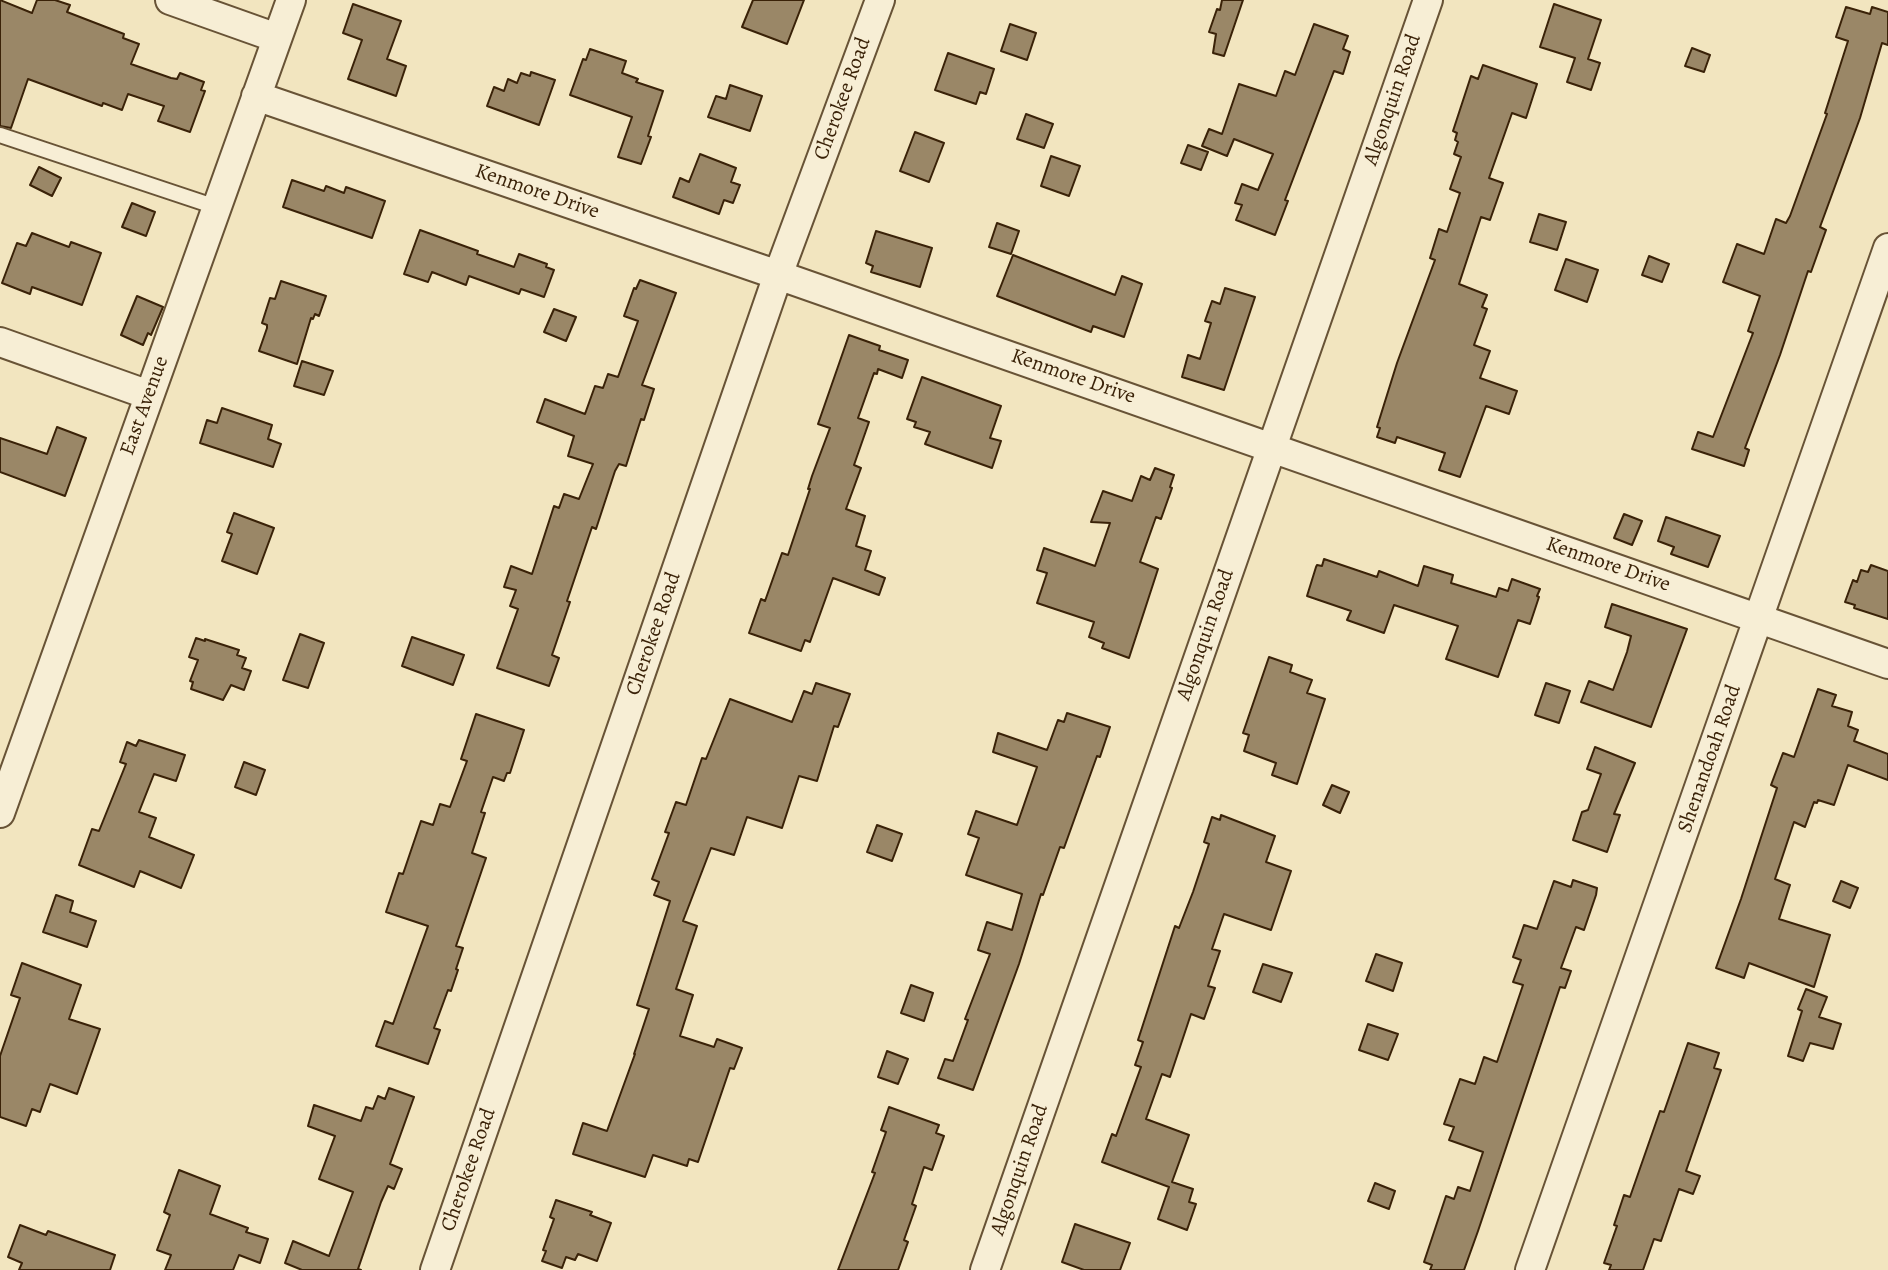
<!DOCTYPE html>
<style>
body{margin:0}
canvas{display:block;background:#f2e5bf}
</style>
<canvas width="1888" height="1270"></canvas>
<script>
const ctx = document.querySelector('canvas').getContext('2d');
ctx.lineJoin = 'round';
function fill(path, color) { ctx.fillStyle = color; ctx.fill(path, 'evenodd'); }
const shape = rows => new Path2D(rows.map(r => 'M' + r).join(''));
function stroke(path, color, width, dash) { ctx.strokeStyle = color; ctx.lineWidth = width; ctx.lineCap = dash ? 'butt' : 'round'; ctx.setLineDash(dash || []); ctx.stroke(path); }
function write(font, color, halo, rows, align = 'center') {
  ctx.font = font + ' Alegreya,serif'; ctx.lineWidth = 5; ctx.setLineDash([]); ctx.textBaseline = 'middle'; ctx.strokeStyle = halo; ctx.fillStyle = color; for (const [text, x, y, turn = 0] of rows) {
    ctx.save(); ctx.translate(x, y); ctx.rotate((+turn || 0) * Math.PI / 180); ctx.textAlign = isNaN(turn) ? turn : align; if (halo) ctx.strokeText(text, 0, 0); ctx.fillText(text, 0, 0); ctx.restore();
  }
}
const building = shape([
 [0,0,32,13,37,0,55,0,70,5,67,12,124,34,123,38,139,44,131,64,171,78,177,79,180,73,204,82,201,90,205,91,190,132,158,121,164,106,128,94,122,110,103,103,102,106,28,79,11,128,0,126,0,0],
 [753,0,804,0,787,44,742,27,753,0],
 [1222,0,1243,0,1224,56,1213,53,1216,34,1209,32,1217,9,1220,10,1222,0],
 [353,4,401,21,387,59,406,66,396,96,348,79,362,40,343,33,353,4],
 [1554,4,1601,20,1588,59,1600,63,1591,90,1567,82,1575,58,1540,47,1554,4],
 [1846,7,1870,14,1872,7,1888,12,1888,45,1882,43,1860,118,1820,227,1826,230,1811,272,1808,271,1780,355,1745,448,1749,450,1744,466,1692,449,1698,432,1713,437,1753,333,1748,331,1760,296,1723,282,1737,244,1764,254,1776,219,1786,223,1790,216,1827,114,1825,113,1848,41,1836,37,1846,7],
 [1010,24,1036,33,1027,60,1001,51,1010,24],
 [1314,24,1348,36,1343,49,1350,52,1343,74,1334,71,1285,200,1288,201,1275,235,1236,220,1242,205,1235,203,1242,184,1258,190,1273,154,1234,139,1227,156,1202,146,1209,129,1222,134,1239,84,1276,96,1285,71,1295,75,1314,24],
 [1692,48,1710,55,1704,72,1685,66,1692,48],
 [590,49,626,61,622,73,638,79,636,82,663,91,648,136,651,137,641,164,618,157,632,117,570,95,583,59,586,60,590,49],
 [948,53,994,69,986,94,980,92,976,104,935,90,948,53],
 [1483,65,1537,84,1526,118,1512,113,1489,178,1503,183,1490,220,1481,217,1459,284,1487,295,1482,307,1487,309,1474,345,1490,351,1480,378,1517,391,1509,414,1486,406,1460,477,1439,470,1445,453,1397,437,1395,443,1377,437,1380,428,1377,427,1397,363,1435,260,1430,258,1439,229,1447,232,1460,193,1450,189,1461,157,1454,154,1458,142,1455,140,1457,133,1453,131,1471,76,1478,79,1483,65],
 [531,72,555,80,539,125,487,106,494,87,504,91,508,79,517,83,521,73,530,76,531,72],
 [730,85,762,96,750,131,708,117,716,96,726,99,730,85],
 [1026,114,1053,124,1044,148,1017,139,1026,114],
 [915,132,944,143,929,182,900,171,915,132],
 [1188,145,1208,152,1201,170,1181,163,1188,145],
 [700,154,736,168,731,182,740,185,733,203,724,200,719,214,673,197,680,178,689,182,700,154],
 [1051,156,1080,166,1069,196,1041,186,1051,156],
 [39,167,61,178,52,196,30,185,39,167],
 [292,180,324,191,326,186,344,193,346,187,385,201,372,238,283,207,292,180],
 [132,203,155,212,146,236,122,227,132,203],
 [1539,214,1566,222,1557,250,1530,242,1539,214],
 [997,223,1019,231,1011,254,989,247,997,223],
 [420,230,478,251,477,254,514,267,519,254,547,264,546,267,554,270,544,297,521,289,519,294,469,276,466,285,432,272,428,282,404,274,420,230],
 [876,231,932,248,920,287,871,272,873,266,866,263,876,231],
 [32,233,69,247,71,242,101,253,82,305,32,287,30,294,2,283,17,243,26,246,32,233],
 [1013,255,1115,295,1122,276,1142,284,1124,337,1093,326,1091,332,997,296,1013,255],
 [1649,256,1669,264,1662,282,1642,275,1649,256],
 [1566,259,1598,270,1587,302,1555,290,1566,259],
 [640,280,676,293,642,385,654,389,644,420,641,419,626,466,619,464,615,471,596,529,592,527,567,601,570,602,552,655,559,658,549,686,497,668,518,609,510,606,516,590,504,587,511,566,532,574,554,506,559,508,564,494,579,499,593,464,568,456,574,436,537,422,545,399,585,414,595,386,603,388,608,374,618,377,638,321,624,316,634,288,636,289,640,280],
 [281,281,326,296,319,316,315,314,313,319,311,318,297,364,259,351,267,328,267,325,262,323,270,298,275,299,281,281],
 [1225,288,1255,297,1224,390,1182,377,1188,355,1200,359,1211,323,1205,321,1212,301,1220,304,1225,288],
 [137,296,163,307,151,335,148,333,143,345,121,335,137,296],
 [554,309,576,317,566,341,544,332,554,309],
 [849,335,880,346,879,350,908,360,902,378,878,369,877,374,874,373,858,418,869,422,854,465,861,468,846,509,865,516,856,546,871,551,865,570,885,578,879,595,833,578,810,642,805,640,801,651,749,633,761,599,765,601,782,553,788,555,810,489,808,489,812,476,830,428,818,424,849,335],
 [302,361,333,371,324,395,294,386,302,361],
 [922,377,1001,406,990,438,1001,441,992,468,925,444,930,432,914,427,916,422,907,419,922,377],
 [222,408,272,425,268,439,281,444,273,467,200,443,207,420,217,423,222,408],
 [57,427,86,438,65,496,0,472,0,438,47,454,57,427],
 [1155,468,1174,475,1170,487,1172,488,1161,519,1156,517,1140,562,1158,569,1129,658,1102,648,1104,643,1089,637,1094,622,1037,603,1047,573,1037,570,1044,548,1095,566,1110,523,1091,522,1103,491,1132,501,1141,476,1150,480,1155,468],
 [234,513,274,528,257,574,222,561,232,534,227,532,234,513],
 [1624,514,1642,521,1632,545,1614,538,1624,514],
 [1666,517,1720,536,1708,567,1671,554,1674,547,1658,541,1666,517],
 [1324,559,1377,577,1379,571,1418,586,1424,566,1453,575,1451,583,1496,597,1499,588,1508,591,1512,579,1540,589,1537,596,1539,597,1530,624,1518,620,1498,677,1446,659,1458,626,1394,605,1384,633,1347,620,1351,611,1307,596,1316,567,1317,565,1322,566,1324,559],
 [1871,565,1888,571,1888,619,1854,608,1855,605,1845,602,1853,580,1857,582,1861,570,1868,572,1871,565],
 [1612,604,1687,629,1651,727,1581,702,1589,681,1613,690,1627,652,1631,636,1605,627,1612,604],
 [300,634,324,643,308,688,283,680,300,634],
 [412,637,464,655,453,685,402,666,412,637],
 [196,638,205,641,205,639,239,650,237,655,246,658,242,668,251,671,244,690,231,685,223,700,191,689,193,682,190,681,198,660,189,657,196,638],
 [1269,657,1292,665,1290,672,1312,680,1307,693,1325,699,1297,784,1272,775,1276,763,1244,751,1249,735,1243,733,1269,657],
 [816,683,850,694,838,727,834,726,817,781,799,776,782,828,747,817,734,855,711,848,683,921,697,926,676,989,693,995,680,1036,714,1047,717,1039,742,1048,734,1069,730,1068,698,1162,689,1159,687,1166,653,1155,645,1177,573,1154,583,1123,607,1131,635,1054,634,1054,649,1009,637,1005,670,901,654,895,659,882,652,879,669,833,665,832,676,802,686,805,702,758,706,759,730,699,792,722,804,691,812,694,816,683],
 [1546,683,1570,691,1559,723,1535,715,1546,683],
 [1818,689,1836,695,1832,706,1852,712,1848,726,1858,730,1854,741,1888,754,1888,780,1848,765,1834,805,1818,800,1817,803,1814,802,1805,827,1794,822,1775,879,1790,885,1779,919,1830,935,1814,987,1749,963,1744,978,1716,968,1741,899,1777,788,1771,785,1783,753,1794,757,1818,689],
 [1067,713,1110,727,1100,757,1097,756,1064,848,1060,847,1043,895,1041,894,1019,964,973,1090,938,1078,945,1059,953,1061,968,1020,965,1019,990,954,978,950,987,922,1012,930,1022,894,966,875,979,838,968,834,976,811,1017,825,1037,767,993,752,998,733,1047,750,1058,720,1064,722,1067,713],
 [476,714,524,730,510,773,507,773,504,781,493,777,481,812,485,813,472,853,486,858,456,946,463,948,456,969,458,970,451,991,448,990,434,1028,440,1030,428,1064,376,1046,385,1021,393,1024,428,926,386,912,399,873,403,874,421,821,433,825,440,804,450,807,467,761,461,759,476,714],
 [139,740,185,755,176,781,154,774,139,812,156,818,149,837,194,855,181,888,140,871,134,887,79,865,92,829,99,831,126,764,120,762,127,742,136,746,139,740],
 [1595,747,1635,763,1614,814,1620,815,1607,852,1573,840,1582,812,1588,810,1601,774,1587,769,1595,747],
 [244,762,265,770,256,795,235,787,244,762],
 [1332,785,1349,792,1340,813,1323,805,1332,785],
 [1221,815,1275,836,1266,862,1291,871,1271,930,1224,914,1212,949,1220,951,1208,986,1215,988,1204,1019,1191,1014,1170,1077,1162,1074,1146,1119,1189,1135,1172,1182,1193,1189,1189,1202,1196,1204,1187,1230,1158,1219,1169,1187,1102,1162,1112,1134,1116,1136,1141,1067,1135,1065,1143,1042,1138,1040,1175,926,1179,928,1193,892,1209,844,1204,842,1212,817,1220,820,1221,815],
 [877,825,902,834,892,861,867,852,877,825],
 [1573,880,1597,888,1596,895,1584,930,1576,927,1561,968,1571,971,1565,988,1560,987,1478,1231,1464,1270,1430,1270,1432,1265,1424,1262,1446,1196,1454,1199,1458,1187,1470,1191,1483,1152,1449,1140,1454,1127,1444,1124,1460,1079,1475,1084,1484,1057,1497,1062,1523,985,1513,982,1521,960,1513,957,1524,925,1537,929,1554,881,1571,887,1573,880],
 [1841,881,1858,888,1850,908,1833,901,1841,881],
 [56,895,73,901,70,912,96,921,87,947,43,932,56,895],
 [1376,954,1402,963,1393,991,1366,981,1376,954],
 [22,963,81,985,69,1019,100,1029,77,1094,50,1084,40,1112,32,1109,26,1126,0,1117,0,1056,20,998,11,995,22,963],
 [1263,964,1292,973,1281,1002,1253,992,1263,964],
 [911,985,933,993,924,1021,901,1013,911,985],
 [1806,989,1827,997,1819,1017,1841,1024,1833,1049,1810,1043,1803,1061,1788,1056,1802,1011,1798,1009,1806,989],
 [1368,1024,1398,1034,1388,1060,1359,1050,1368,1024],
 [1688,1043,1719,1053,1714,1068,1721,1070,1686,1171,1700,1176,1693,1194,1679,1189,1661,1241,1654,1239,1643,1270,1609,1270,1611,1265,1604,1263,1617,1226,1614,1225,1624,1195,1630,1197,1660,1111,1664,1112,1688,1043],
 [887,1051,908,1059,898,1084,878,1077,887,1051],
 [389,1088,414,1097,390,1164,402,1169,394,1189,388,1186,381,1202,358,1269,361,1270,302,1270,285,1263,293,1241,329,1256,353,1192,319,1179,335,1136,308,1126,314,1105,361,1121,366,1107,373,1109,378,1096,385,1099,389,1088],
 [889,1107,939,1125,936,1133,944,1136,932,1170,924,1167,912,1204,916,1206,904,1240,908,1242,898,1270,838,1270,875,1173,872,1172,886,1132,881,1130,889,1107],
 [179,1170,220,1186,210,1214,248,1228,246,1232,268,1239,260,1263,239,1255,233,1270,165,1270,171,1255,157,1250,170,1215,164,1212,179,1170],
 [1375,1183,1395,1191,1389,1209,1368,1201,1375,1183],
 [556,1200,592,1212,590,1215,611,1223,597,1261,578,1254,575,1260,566,1257,562,1268,542,1261,546,1251,543,1250,554,1219,550,1217,556,1200],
 [1075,1224,1130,1243,1120,1270,1084,1270,1062,1262,1075,1224],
 [20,1225,46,1235,48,1231,115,1255,110,1270,19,1270,22,1263,8,1257,20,1225]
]);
fill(building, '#9a8767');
stroke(building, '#3a2208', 2);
const service = shape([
 [0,135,216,207]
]);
const minor = shape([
 [170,0,277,38],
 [256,96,778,275,1888,664],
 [0,342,149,395],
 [0,813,291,0],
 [435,1270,778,275,880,0],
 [985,1270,1428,0],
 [1530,1270,1888,248]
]);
stroke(service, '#685336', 18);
stroke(minor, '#685336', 32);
stroke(service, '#f7eed5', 14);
stroke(minor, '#f7eed5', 28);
write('21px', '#3a2208', '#f7eed5', [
 ["Cherokee Road",843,99,-70],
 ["Algonquin Road",1393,100,-71],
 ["Kenmore Drive",537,192,19],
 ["Kenmore Drive",1073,377,19],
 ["East Avenue",145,406,-70],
 ["Kenmore Drive",1608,565,19],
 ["Cherokee Road",654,634,-71],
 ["Algonquin Road",1206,635,-71],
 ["Shenandoah Road",1710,759,-71],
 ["Cherokee Road",469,1170,-71],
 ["Algonquin Road",1020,1170,-71]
]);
</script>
